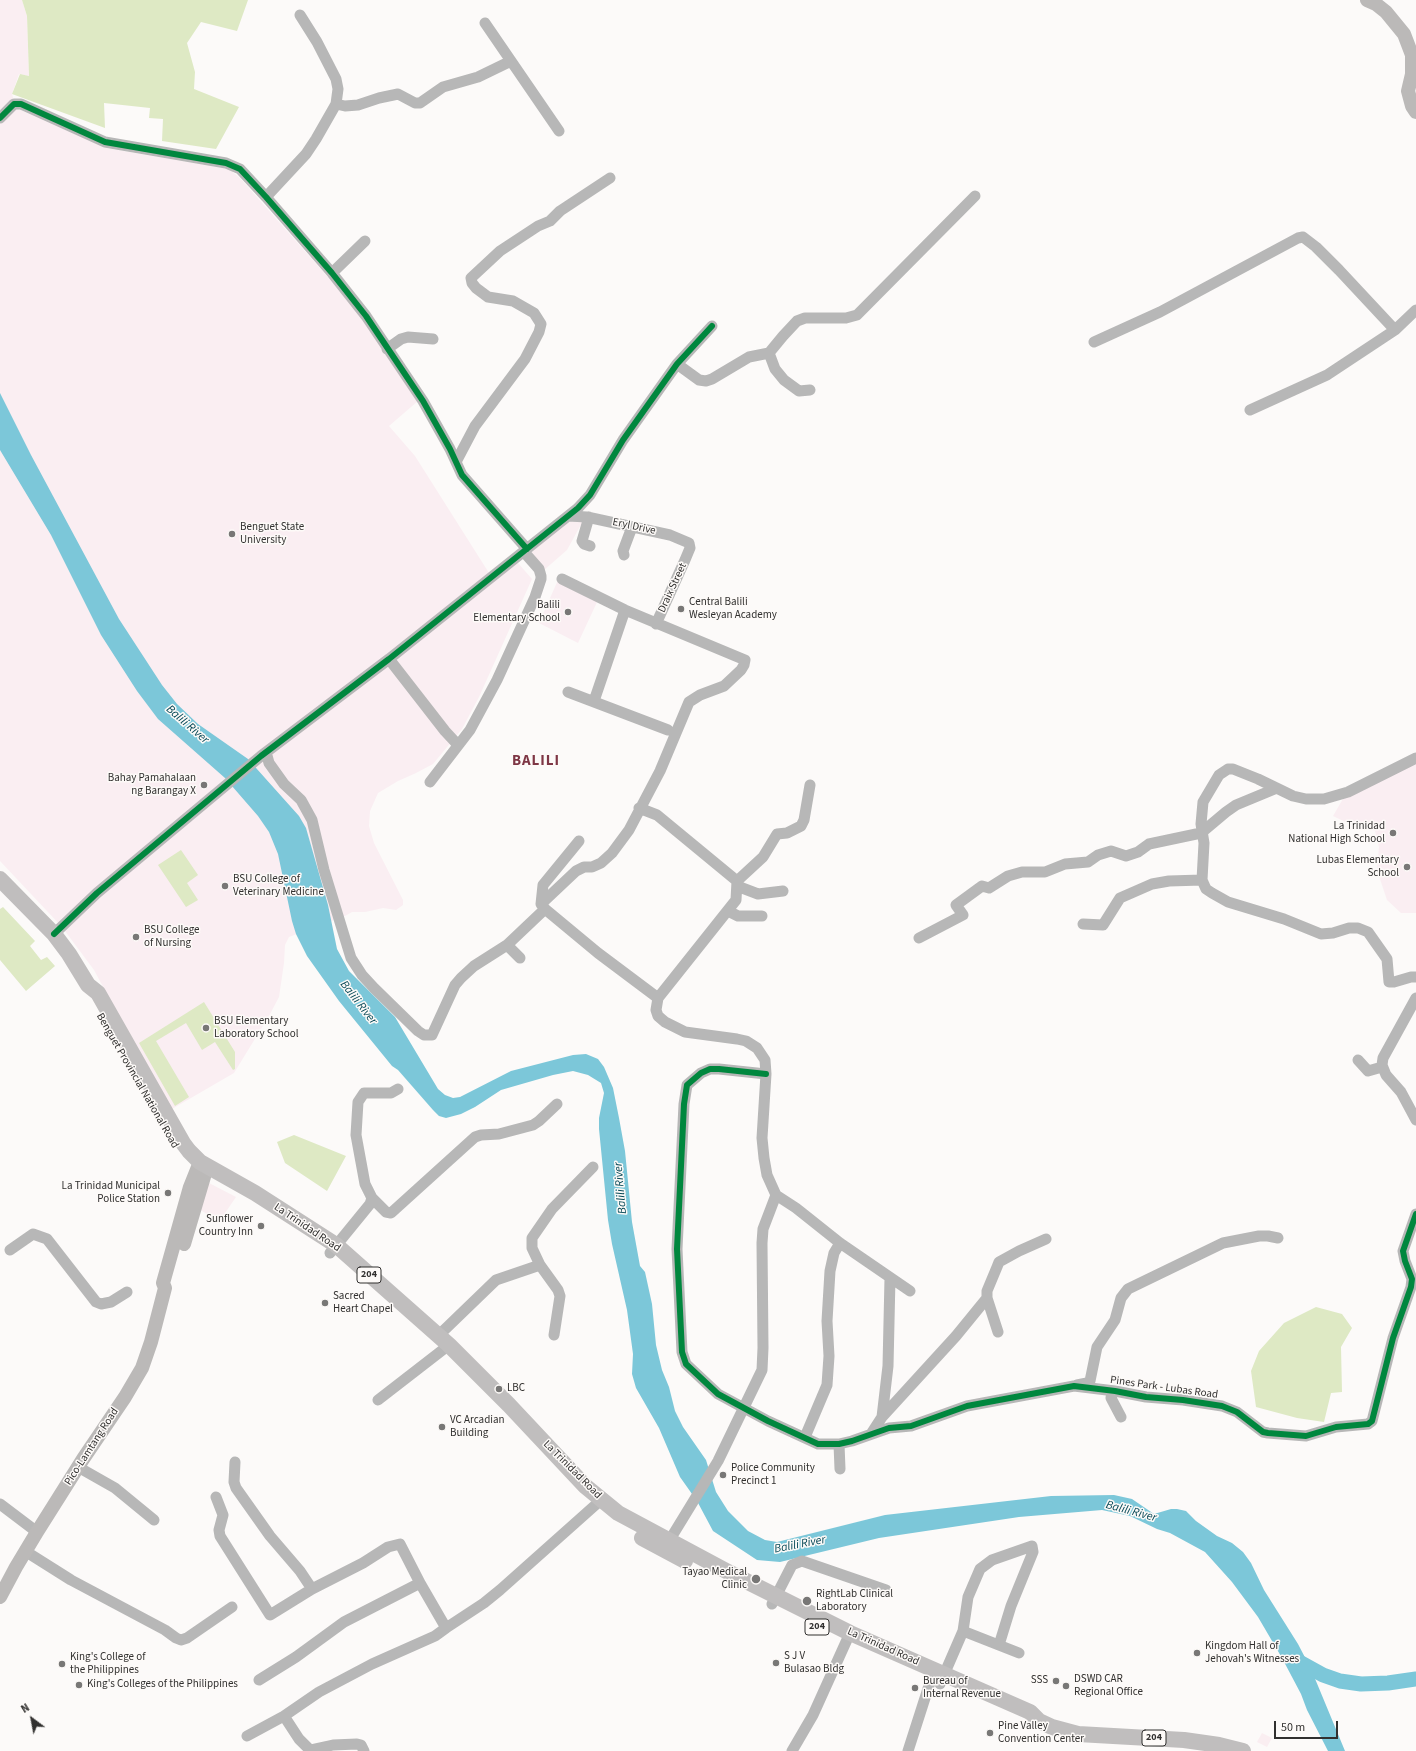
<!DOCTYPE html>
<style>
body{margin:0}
#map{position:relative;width:1416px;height:1751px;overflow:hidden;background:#fcfaf9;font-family:"Source Sans 3",sans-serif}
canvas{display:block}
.north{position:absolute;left:12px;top:1699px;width:40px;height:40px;-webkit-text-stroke:3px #fdfaf8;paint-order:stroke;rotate:328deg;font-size:11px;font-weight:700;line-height:16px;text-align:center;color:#31302f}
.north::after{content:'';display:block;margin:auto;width:14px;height:18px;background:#31302f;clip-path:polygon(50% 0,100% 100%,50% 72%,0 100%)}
.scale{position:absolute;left:1274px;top:1721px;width:64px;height:18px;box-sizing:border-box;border:2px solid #31302f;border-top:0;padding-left:5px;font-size:12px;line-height:14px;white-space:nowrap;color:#31302f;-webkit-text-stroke:3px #fdfaf8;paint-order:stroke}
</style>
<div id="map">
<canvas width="1416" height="1751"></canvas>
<div class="north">N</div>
<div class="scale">50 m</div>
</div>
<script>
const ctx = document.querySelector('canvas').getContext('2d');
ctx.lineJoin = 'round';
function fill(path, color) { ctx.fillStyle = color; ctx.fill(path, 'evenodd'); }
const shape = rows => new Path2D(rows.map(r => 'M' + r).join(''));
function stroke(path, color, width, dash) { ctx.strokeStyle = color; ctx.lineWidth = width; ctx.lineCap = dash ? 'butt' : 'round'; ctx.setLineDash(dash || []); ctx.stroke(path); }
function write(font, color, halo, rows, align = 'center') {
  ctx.font = font + ' "Source Sans 3",sans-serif'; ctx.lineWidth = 3; ctx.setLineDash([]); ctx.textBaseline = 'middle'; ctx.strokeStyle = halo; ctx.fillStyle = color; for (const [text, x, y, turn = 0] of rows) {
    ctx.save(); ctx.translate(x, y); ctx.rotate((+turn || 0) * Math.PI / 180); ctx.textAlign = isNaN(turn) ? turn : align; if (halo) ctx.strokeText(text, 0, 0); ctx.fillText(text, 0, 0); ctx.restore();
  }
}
fill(shape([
 [567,518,583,521,567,550,543,571,528,553],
 [209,1183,236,1197,219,1222,199,1209],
 [1262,1733,1272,1738,1267,1747,1257,1742]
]), '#faeef1');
fill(shape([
 [0,0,22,0,27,16,29,76,19,74,12,94,16,108,106,148,229,169,240,178,351,303,418,401,389,426,415,456,489,573,511,555,532,579,479,697,462,729,433,764,416,773,398,781,378,793,370,811,369,826,374,843,403,900,403,905,396,910,383,908,365,912,352,912,345,916,289,937,285,945,284,963,279,997,269,1016,234,1073,172,1109,123,1024,94,970,62,927,0,861],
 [558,580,598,600,578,643,539,623],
 [1416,764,1416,913,1401,913,1387,900,1377,870,1379,847,1375,831,1354,826,1333,816,1344,797]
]), '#faeef2');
fill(shape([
 [22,0,248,0,237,31,201,22,187,43,195,72,194,89,239,107,216,149,162,141,163,119,149,118,150,108,104,103,105,128,12,94,20,74,29,76,27,16],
 [181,850,198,875,187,883,198,900,186,907,158,865],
 [3,907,35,941,30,946,41,960,47,957,55,966,26,991,0,960,0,909],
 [204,1002,235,1052,235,1069,233,1070,215,1042,202,1050,186,1023,156,1041,189,1097,175,1106,139,1043],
 [294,1135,346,1156,327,1191,285,1163,277,1142],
 [1316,1307,1342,1314,1352,1328,1341,1347,1342,1392,1331,1393,1324,1422,1297,1418,1256,1407,1251,1371,1259,1351,1284,1323]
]), '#dee9c4');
fill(shape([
 [0,393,31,455,119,619,162,685,177,704,198,724,248,759,299,816,306,828,328,905,337,949,349,971,395,1017,438,1089,445,1095,453,1098,460,1097,511,1071,573,1055,586,1054,598,1059,604,1067,613,1088,619,1118,625,1151,632,1222,640,1266,645,1272,652,1304,656,1345,662,1370,669,1387,675,1411,683,1427,706,1460,716,1492,728,1511,748,1531,765,1540,777,1542,885,1515,1051,1496,1114,1495,1132,1499,1154,1514,1171,1509,1177,1509,1186,1511,1196,1521,1217,1536,1232,1543,1243,1552,1251,1563,1264,1590,1298,1644,1311,1669,1345,1751,1328,1751,1307,1710,1301,1694,1282,1658,1258,1617,1232,1582,1205,1552,1170,1533,1157,1529,1130,1516,1102,1510,1019,1517,879,1538,780,1562,757,1560,713,1531,697,1501,680,1477,659,1428,636,1388,632,1374,633,1354,627,1310,612,1244,608,1220,599,1129,599,1118,604,1093,601,1083,588,1075,573,1071,553,1075,501,1090,475,1107,461,1114,446,1118,439,1116,433,1110,398,1070,392,1066,339,1001,307,956,296,934,292,921,278,854,269,832,258,816,225,778,158,719,137,691,101,635,51,535,0,450]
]), '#7cc7d9');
stroke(shape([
 [1294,1659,1323,1675,1340,1681,1361,1684,1388,1683,1416,1679]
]), '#7cc7d9', 15);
stroke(shape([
 [485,23,559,131],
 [336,104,345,106,358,105,379,98,398,94,415,103,420,103,443,87,478,77,511,61],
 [0,118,14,104,21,104,105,142,226,163,240,169,266,197,332,273,366,316,423,401,450,449,462,475,527,549],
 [266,197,306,154,316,139,336,104,338,89,336,79,317,42,300,15],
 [332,273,365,241],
 [1094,342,1160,312,1298,238,1303,237,1316,247,1339,270,1395,330],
 [387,349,401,339,408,337,433,339],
 [769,353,775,369,784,380,799,391,810,390],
 [677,364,699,380,706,381,712,379,749,357,769,353,783,336,797,321,805,318,846,318,857,315,975,196],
 [1250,410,1327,375,1395,330,1416,310],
 [456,462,475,426,525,359,539,332,541,324,534,313,513,301,488,297,476,288,472,283,471,278,500,251,538,226,550,221,560,211,610,178],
 [568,516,587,517,670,535,689,543,690,548,685,560,656,624],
 [589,517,582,541,584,544,590,546],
 [624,555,623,551,632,527],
 [389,659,445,731,458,745],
 [568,692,668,730],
 [594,701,625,610],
 [266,752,269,763,284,784,301,800,312,820,324,870,351,958,362,975,374,988,418,1031,424,1035,432,1035,455,985,461,978,474,966,507,945,545,909],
 [1416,758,1348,792,1324,799,1306,799,1293,796,1258,779,1233,769,1228,769,1219,775,1203,802,1201,824,1204,843,1202,880,1206,889,1212,893,1228,902,1284,919,1321,934,1333,933,1349,928,1358,928,1368,932,1387,959,1389,982,1394,982,1411,977,1416,977],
 [430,782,470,730,497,680,535,597,541,579,541,576,539,569,524,552],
 [810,785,804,820,801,826,787,833,777,834,763,857,737,881,736,900,658,998,656,1010,658,1016,665,1022,685,1032,737,1039,746,1041,757,1048,765,1060,766,1074,762,1138,764,1158,767,1175,776,1195,796,1208,840,1243,910,1291],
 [639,808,657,815,737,881],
 [579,841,543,885,541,904,545,909,598,953,658,998],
 [737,886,758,894,783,891],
 [541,904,576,871,584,867,592,867,601,863,612,853,629,830,660,771,689,702,700,695,724,686,741,670,744,665,745,660,625,610,562,579],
 [728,911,738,916,762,916],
 [1083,924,1103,925,1120,898,1152,884,1169,881,1202,880],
 [54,934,97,893,261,756,389,659,578,508,590,495,623,440,677,364,712,326],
 [919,938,963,915,956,905,982,886,989,888,1008,876,1022,872,1045,872,1065,864,1088,862,1098,855,1111,851,1126,856,1138,852,1149,844,1201,833,1226,812,1236,805,1277,788],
 [507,945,520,958],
 [1416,998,1383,1058,1382,1065,1386,1075,1401,1092,1416,1120],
 [1358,1060,1368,1071,1382,1067],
 [766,1074,719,1069,710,1069,701,1073,687,1085,684,1104,677,1249,682,1352,686,1364,718,1394,768,1421,818,1444,839,1444,852,1441,889,1428,911,1426,967,1406,1074,1386,1115,1391,1146,1397,1183,1400,1222,1406,1237,1412,1263,1432,1268,1433,1306,1436,1336,1427,1368,1424,1372,1421,1393,1338,1411,1287,1412,1279,1405,1261,1403,1251,1416,1214],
 [372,1198,386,1212,391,1213,475,1137,481,1135,499,1134,533,1125,539,1121,557,1104],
 [10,1250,33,1234,47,1239,96,1302,101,1304,111,1302,127,1292],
 [330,1253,370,1204,372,1198,365,1184,356,1135,358,1102,364,1093,391,1093,398,1089],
 [998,1332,987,1298,987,1291,997,1267,999,1262,1019,1251,1046,1239],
 [554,1335,560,1296,558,1290,540,1265,532,1248,532,1238,552,1209,593,1167],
 [438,1336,496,1280,540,1265],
 [1077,1385,1087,1383,1090,1381,1097,1347,1115,1320,1121,1298,1128,1289,1223,1243,1259,1236,1268,1236,1278,1238],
 [1112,1391,1111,1398,1121,1417],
 [378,1400,449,1345],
 [882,1417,888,1366,890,1278],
 [871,1434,882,1417,956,1336,987,1298],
 [805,1437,827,1385,829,1356,827,1321,830,1271,834,1253,840,1243],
 [839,1444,840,1469],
 [235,1462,234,1482,236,1488,270,1536,300,1571,312,1589],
 [78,1467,115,1488,154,1520],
 [216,1497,223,1515,219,1530,220,1536,270,1615,312,1589,363,1563,388,1547,400,1544,420,1583,446,1628,435,1636,372,1664,319,1692,284,1716,247,1736],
 [0,1504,37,1532],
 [666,1546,718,1461,762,1370,763,1348,762,1243,763,1229,776,1195],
 [25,1551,71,1580,165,1630,176,1638,181,1640,187,1638,232,1607],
 [772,1604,792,1565,802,1561,886,1590],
 [446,1628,484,1603,500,1590,601,1500],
 [963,1631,1019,1653],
 [259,1680,296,1657,344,1622,420,1583],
 [940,1684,963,1631,968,1597,980,1569,992,1560,1032,1546,1033,1552,1011,1606,999,1645],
 [284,1716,299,1739,310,1750,333,1745,357,1744,361,1745,364,1751],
 [792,1751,813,1715,850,1633],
 [908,1751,934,1670]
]), '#b7b7b7', 11);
stroke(shape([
 [1367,0,1376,4,1386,12,1404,34,1412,55,1412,74,1408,91,1412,106,1416,112],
 [184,1244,206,1170],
 [0,1597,16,1567,37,1532,83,1459,125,1397,142,1368,151,1342,165,1288,163,1283,190,1187,200,1162]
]), '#bbb9b8', 14);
stroke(shape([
 [0,879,54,934,69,954,88,985,98,993,183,1143,189,1151,200,1162,255,1193,336,1245,449,1345,509,1405,585,1486,618,1513,730,1573,850,1633,1030,1712,1039,1721,1052,1727,1078,1734,1184,1740,1219,1745,1243,1751],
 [642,1538,685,1561]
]), '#c0bebe', 16);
stroke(shape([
 [0,118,14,104,21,104,105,142,226,163,240,169,266,197,332,273,366,316,423,401,450,449,462,475,527,549],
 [54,934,97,893,261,756,389,659,578,508,590,495,623,440,677,364,712,326],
 [766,1074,719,1069,710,1069,701,1073,687,1085,684,1104,677,1249,682,1352,686,1364,718,1394,768,1421,818,1444,839,1444,852,1441,889,1428,911,1426,967,1406,1074,1386,1115,1391,1146,1397,1183,1400,1222,1406,1237,1412,1263,1432,1268,1433,1306,1436,1336,1427,1368,1424,1372,1421,1393,1338,1411,1287,1412,1279,1405,1261,1403,1251,1416,1214]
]), '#00873e', 6);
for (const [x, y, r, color] of [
 [232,534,4,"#787776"],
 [681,609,4,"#787776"],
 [568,612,4,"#787776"],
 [204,785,4,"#787776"],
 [1393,833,4,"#787776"],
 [1407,867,4,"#787776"],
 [225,886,4,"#787776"],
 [136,937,4,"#787776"],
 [206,1028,4,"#787776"],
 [168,1193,4,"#787776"],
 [261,1226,4,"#787776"],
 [325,1303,4,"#787776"],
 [499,1389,4,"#787776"],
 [442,1427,4,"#787776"],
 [723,1475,4,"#787776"],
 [756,1579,5,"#787776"],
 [807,1601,5,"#787776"],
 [1197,1653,4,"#787776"],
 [776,1663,4,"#787776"],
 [62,1664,4,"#787776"],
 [1056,1681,4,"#787776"],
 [79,1685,4,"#787776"],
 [1066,1686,4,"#787776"],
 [915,1688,4,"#787776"],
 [990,1733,4,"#787776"]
]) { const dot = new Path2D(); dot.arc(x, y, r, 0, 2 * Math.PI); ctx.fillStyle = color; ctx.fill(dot); stroke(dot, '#fdfaf8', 1.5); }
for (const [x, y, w] of [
 [369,1275,24],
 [817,1627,24],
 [1154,1738,24]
]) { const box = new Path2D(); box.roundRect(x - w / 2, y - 8, w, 16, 3); ctx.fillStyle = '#fdfaf8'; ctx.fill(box); stroke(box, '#31302f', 1); }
write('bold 10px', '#31302f', null, [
 ["204",369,1275],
 ["204",817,1627],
 ["204",1154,1738]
]);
write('11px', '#31302f', '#fdfaf8', [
 ["Eryl Drive",634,527,12],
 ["Draix Street",673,588,-65],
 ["Benguet Provincial National Road",137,1081,60],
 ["La Trinidad Road",307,1228,34],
 ["Pines Park - Lubas Road",1164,1388,8],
 ["Pico-Lamtang Road",92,1447,-57],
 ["La Trinidad Road",572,1470,45],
 ["La Trinidad Road",883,1647,24]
]);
write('11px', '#31302f', '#fdfaf8', [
 ["Benguet State",240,528],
 ["University",240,541],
 ["Central Balili",689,603],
 ["Wesleyan Academy",689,616],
 ["Balili",560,606,"right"],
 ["Elementary School",560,619,"right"],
 ["Bahay Pamahalaan",196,779,"right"],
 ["ng Barangay X",196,792,"right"],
 ["La Trinidad",1385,827,"right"],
 ["National High School",1385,840,"right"],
 ["Lubas Elementary",1399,861,"right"],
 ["School",1399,874,"right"],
 ["BSU College of",233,880],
 ["Veterinary Medicine",233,893],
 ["BSU College",144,931],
 ["of Nursing",144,944],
 ["BSU Elementary",214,1022],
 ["Laboratory School",214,1035],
 ["La Trinidad Municipal",160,1187,"right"],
 ["Police Station",160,1200,"right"],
 ["Sunflower",253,1220,"right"],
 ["Country Inn",253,1233,"right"],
 ["Sacred",333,1297],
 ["Heart Chapel",333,1310],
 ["LBC",507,1389],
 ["VC Arcadian",450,1421],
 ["Building",450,1434],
 ["Police Community",731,1469],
 ["Precinct 1",731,1482],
 ["Tayao Medical",747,1573,"right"],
 ["Clinic",747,1586,"right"],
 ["RightLab Clinical",816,1595],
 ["Laboratory",816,1608],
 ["Kingdom Hall of",1205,1647],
 ["Jehovah's Witnesses",1205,1660],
 ["S J V",784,1657],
 ["Bulasao Bldg",784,1670],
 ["King's College of",70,1658],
 ["the Philippines",70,1671],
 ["DSWD CAR",1074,1680],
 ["Regional Office",1074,1693],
 ["SSS",1048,1681,"right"],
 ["Bureau of",923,1682],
 ["Internal Revenue",923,1695],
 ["King's Colleges of the Philippines",87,1685],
 ["Pine Valley",998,1727],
 ["Convention Center",998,1740]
], 'left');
write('italic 12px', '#034654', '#fdfaf8', [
 ["Balili River",187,725,41],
 ["Balili River",358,1003,52],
 ["Balili River",621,1188,-95],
 ["Balili River",1131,1512,15],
 ["Balili River",800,1545,-11]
]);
ctx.letterSpacing = '1px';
write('bold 15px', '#7e3645', '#fdfaf8', [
 ["BALILI",536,762]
]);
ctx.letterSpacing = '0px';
</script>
